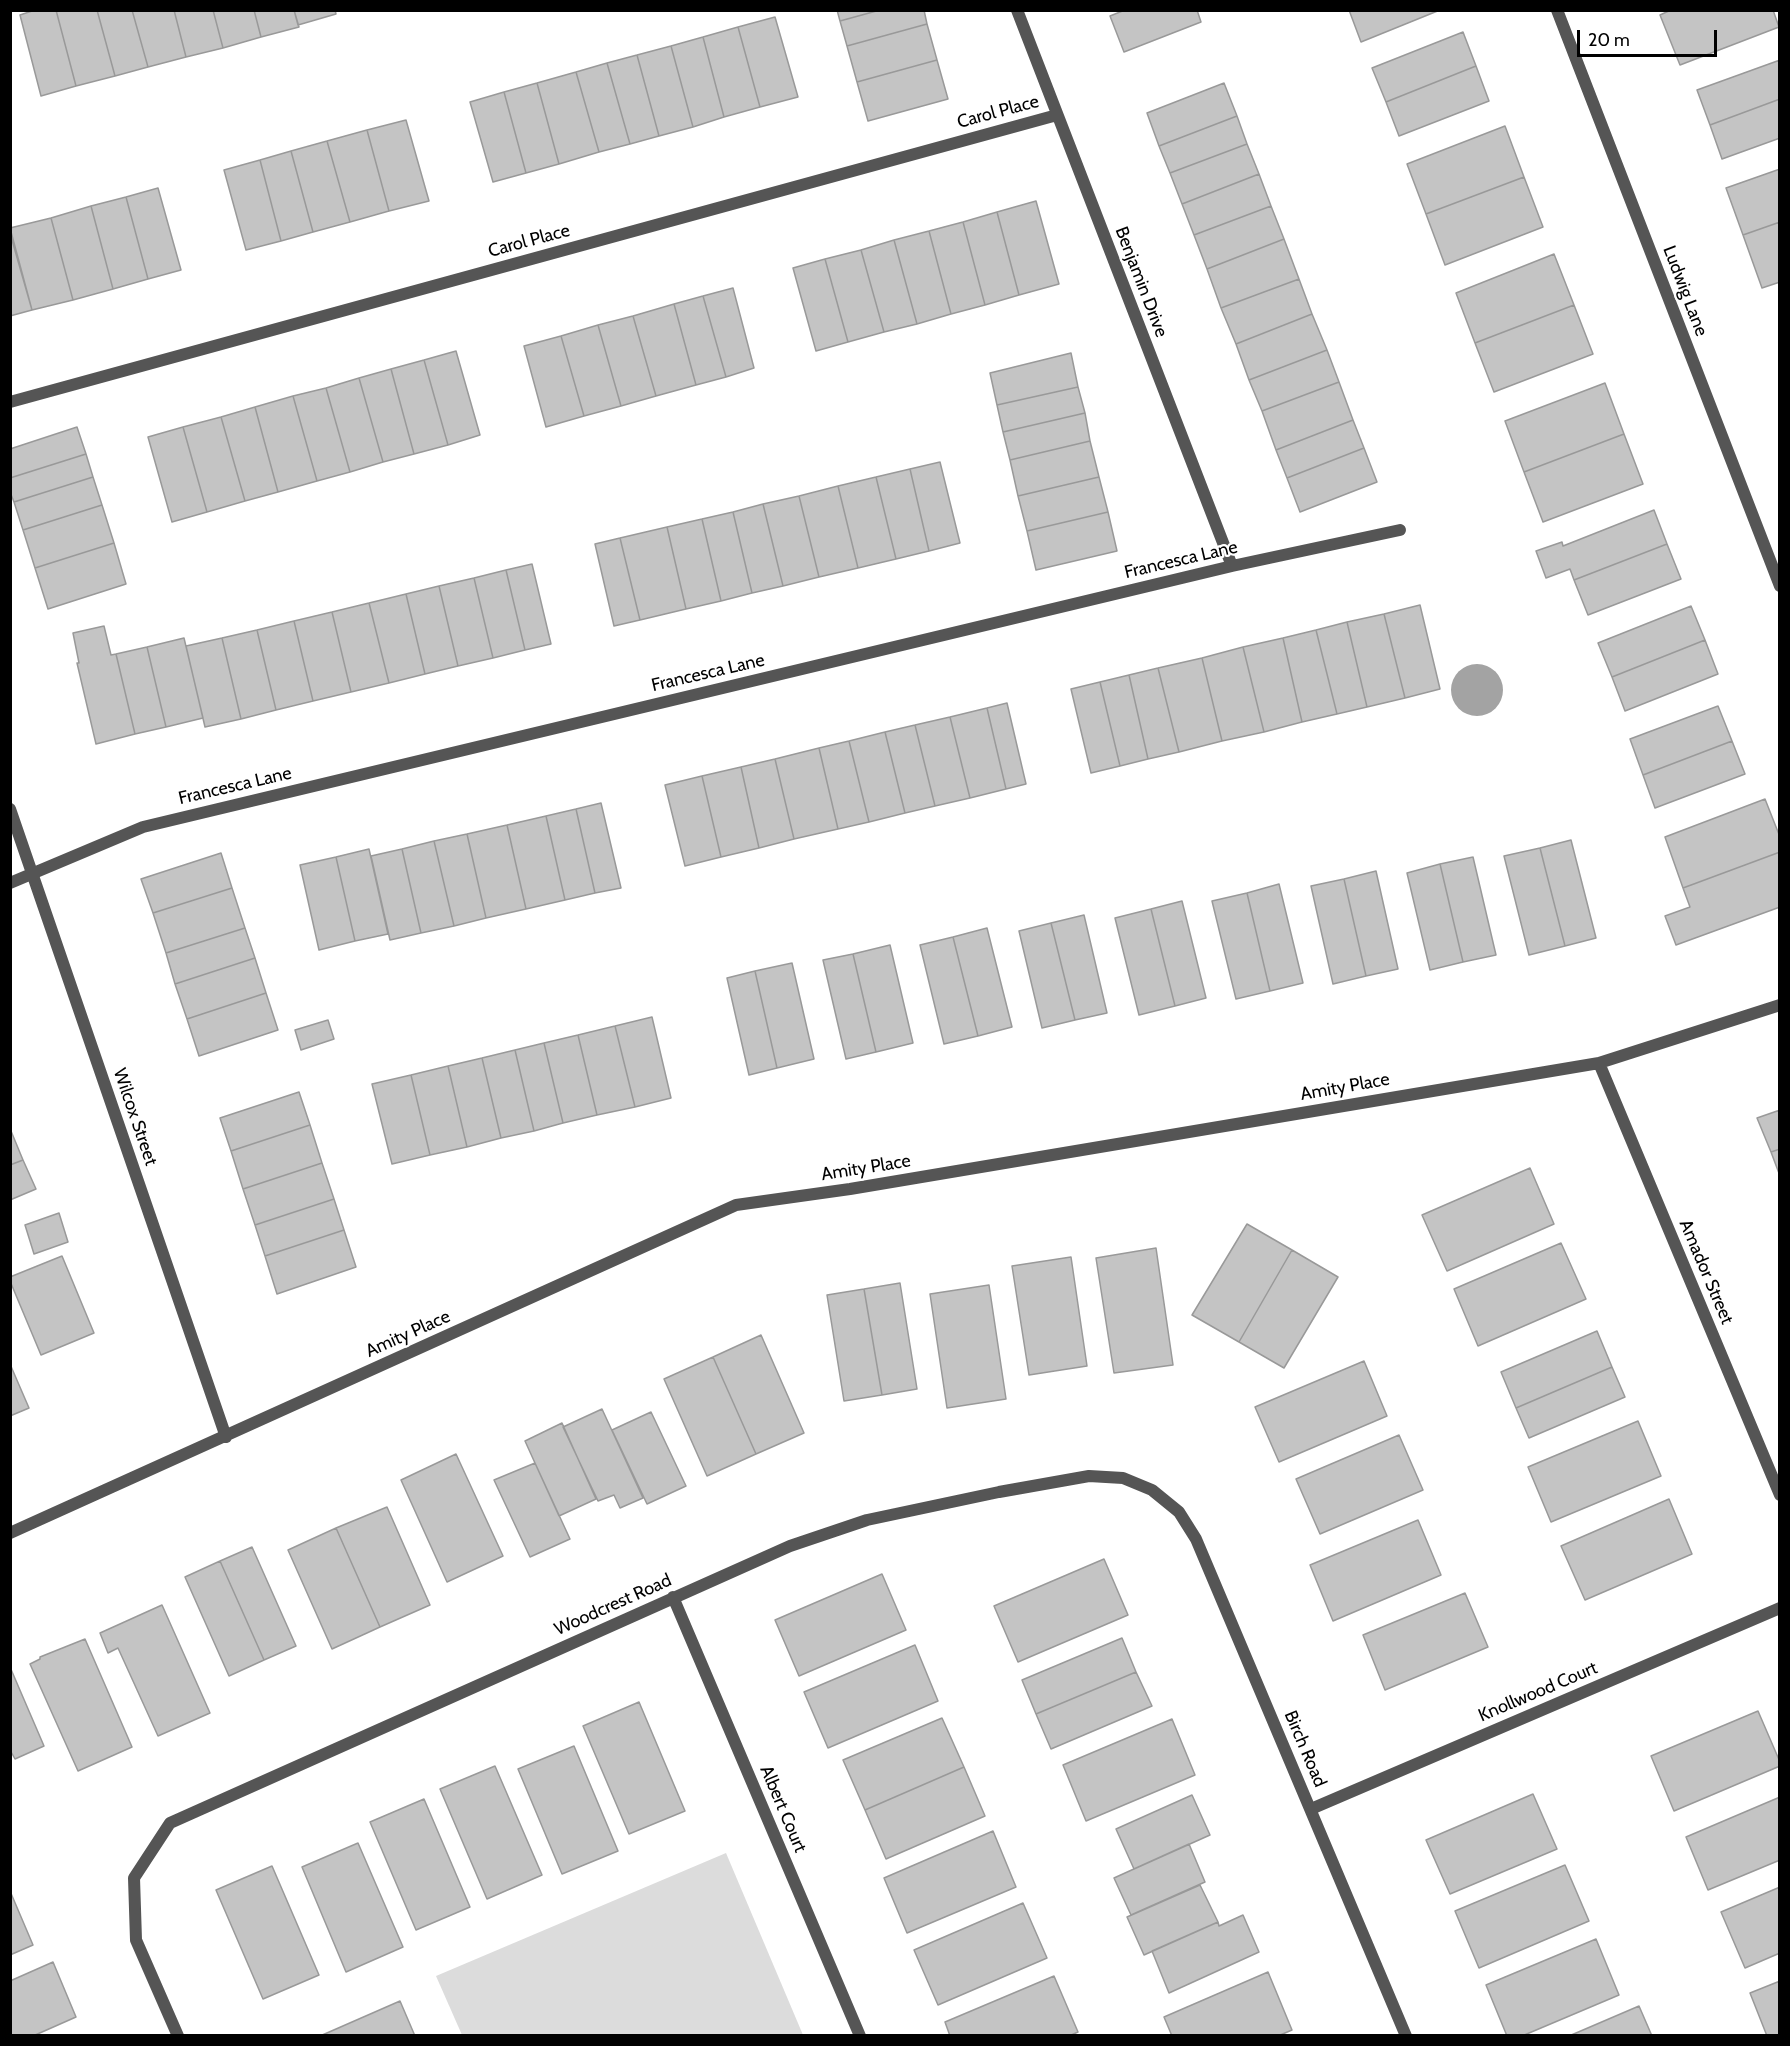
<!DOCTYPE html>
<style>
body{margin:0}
#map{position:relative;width:1790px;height:2046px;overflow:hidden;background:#fff;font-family:Cabin,sans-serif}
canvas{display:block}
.frame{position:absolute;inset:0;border:12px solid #000;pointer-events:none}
.scale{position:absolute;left:1577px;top:30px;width:140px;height:27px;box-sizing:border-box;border:3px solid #000;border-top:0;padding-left:8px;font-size:18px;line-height:21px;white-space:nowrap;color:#000;-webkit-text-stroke:4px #fff;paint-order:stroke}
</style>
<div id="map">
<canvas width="1790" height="2046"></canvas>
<div class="frame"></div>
<div class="scale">20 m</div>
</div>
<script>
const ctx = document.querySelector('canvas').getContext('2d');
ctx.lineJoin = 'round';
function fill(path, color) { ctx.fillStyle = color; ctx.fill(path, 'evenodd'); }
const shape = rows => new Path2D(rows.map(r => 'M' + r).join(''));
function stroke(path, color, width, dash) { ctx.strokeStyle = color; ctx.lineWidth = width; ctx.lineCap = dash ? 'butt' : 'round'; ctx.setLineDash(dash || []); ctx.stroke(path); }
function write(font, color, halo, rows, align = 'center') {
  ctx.font = font + ' Cabin,sans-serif'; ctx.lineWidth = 4.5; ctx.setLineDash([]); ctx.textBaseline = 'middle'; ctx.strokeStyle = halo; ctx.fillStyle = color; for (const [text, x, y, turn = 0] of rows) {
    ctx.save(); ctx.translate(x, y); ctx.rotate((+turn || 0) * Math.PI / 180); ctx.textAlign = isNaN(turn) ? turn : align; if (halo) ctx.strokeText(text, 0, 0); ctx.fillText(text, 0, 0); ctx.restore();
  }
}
fill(shape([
 [726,1853,803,2035,462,2035,436,1976]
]), '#dcdcdc');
fill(shape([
 '1451 690a26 26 0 1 1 52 0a26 26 0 1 1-52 0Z'
]), '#a3a3a3');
const building = shape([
 [35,10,56,10,76,86,41,96,20,15,35,10],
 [56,10,97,10,115,76,76,86,56,10],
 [97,10,132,10,148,67,115,76,97,10],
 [132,10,174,10,186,57,148,67,132,10],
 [174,10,213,10,223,48,186,57,174,10],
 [213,10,254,10,261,37,223,48,213,10],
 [254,10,294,10,299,27,261,37,254,10],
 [294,10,335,10,336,14,298,25,294,10],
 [837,10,880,10,840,21,837,10],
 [880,10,924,10,927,24,847,46,840,21,880,10],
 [1125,10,1197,10,1201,22,1124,52,1110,16,1125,10],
 [1349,10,1440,10,1361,42,1349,10],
 [1671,10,1773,10,1779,27,1680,65,1660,15,1671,10],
 [775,17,798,97,760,107,738,27,775,17],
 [927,24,937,60,857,82,847,46,927,24],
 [738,27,760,107,724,117,703,37,738,27],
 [1463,32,1476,66,1386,102,1372,68,1463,32],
 [703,37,724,117,693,127,671,46,703,37],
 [671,46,693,127,659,136,637,55,671,46],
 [637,55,659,136,630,144,607,63,637,55],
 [937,60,948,99,868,121,857,82,937,60],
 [1780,60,1780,99,1710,125,1697,90,1780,60],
 [607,63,630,144,599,152,576,72,607,63],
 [1476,66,1489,101,1399,136,1386,102,1476,66],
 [576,72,599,152,559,164,537,83,576,72],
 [537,83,559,164,526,173,504,92,537,83],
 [1224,83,1237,116,1159,146,1147,113,1224,83],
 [504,92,526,173,493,182,470,102,504,92],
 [1780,99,1780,138,1722,159,1710,125,1780,99],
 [1237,116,1247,144,1170,173,1159,146,1237,116],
 [406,120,429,201,389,211,367,130,406,120],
 [1505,126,1524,177,1426,214,1407,164,1505,126],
 [367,130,389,211,350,222,327,141,367,130],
 [327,141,350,222,313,232,291,151,327,141],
 [1247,144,1259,174,1182,204,1170,173,1247,144],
 [291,151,313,232,281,241,260,160,291,151],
 [260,160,281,241,246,250,224,170,260,160],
 [1780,169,1780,222,1743,235,1726,188,1780,169],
 [1259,174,1271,206,1194,235,1182,204,1259,174],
 [1524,177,1543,227,1445,265,1426,214,1524,177],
 [158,188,181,270,148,279,126,197,158,188],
 [126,197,148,279,113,289,91,206,126,197],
 [1036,201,1059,284,1019,295,997,212,1036,201],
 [91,206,113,289,73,300,51,218,91,206],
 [1271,206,1284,239,1207,269,1194,235,1271,206],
 [997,212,1019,295,985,305,963,222,997,212],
 [51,218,73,300,32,310,10,228,51,218],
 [963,222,985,305,951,314,929,231,963,222],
 [1780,222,1780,282,1762,288,1743,235,1780,222],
 [929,231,951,314,917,324,894,240,929,231],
 [10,233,32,310,10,316,10,233],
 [1284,239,1299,279,1221,308,1207,269,1284,239],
 [894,240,917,324,884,332,861,250,894,240],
 [861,250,884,332,848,342,825,259,861,250],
 [1554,254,1574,305,1475,343,1456,293,1554,254],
 [825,259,848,342,816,351,793,268,825,259],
 [1299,279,1312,314,1236,344,1221,308,1299,279],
 [733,288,754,368,726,377,703,296,733,288],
 [703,296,726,377,696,385,674,304,703,296],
 [674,304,696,385,656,396,633,316,674,304],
 [1574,305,1593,354,1494,392,1475,343,1574,305],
 [1312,314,1327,350,1249,380,1236,344,1312,314],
 [633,316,656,396,621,406,598,325,633,316],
 [598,325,621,406,584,416,561,336,598,325],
 [561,336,584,416,546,427,524,346,561,336],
 [1327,350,1339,382,1262,411,1249,380,1327,350],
 [456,351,480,435,448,445,424,360,456,351],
 [1071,353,1078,387,997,405,990,373,1071,353],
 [424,360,448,445,414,454,391,369,424,360],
 [391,369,414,454,383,462,359,378,391,369],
 [359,378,383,462,350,472,326,388,359,378],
 [1339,382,1353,420,1276,450,1262,411,1339,382],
 [1605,383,1624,434,1524,472,1505,421,1605,383],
 [1078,387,1085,413,1003,432,997,405,1078,387],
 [326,388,350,472,317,481,293,396,326,388],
 [293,396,317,481,278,492,255,407,293,396],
 [255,407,278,492,245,501,221,417,255,407],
 [1085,413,1090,441,1010,460,1003,432,1085,413],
 [221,417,245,501,207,512,183,427,221,417],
 [1353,420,1364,448,1287,478,1276,450,1353,420],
 [77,427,86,454,10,478,10,449,77,427],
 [183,427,207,512,172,522,148,437,183,427],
 [1624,434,1643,484,1543,522,1524,472,1624,434],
 [1090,441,1099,477,1018,496,1010,460,1090,441],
 [1364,448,1377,482,1300,512,1287,478,1364,448],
 [86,454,93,477,14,502,10,492,10,478,86,454],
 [940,462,960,543,929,551,910,469,940,462],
 [910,469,929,551,896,559,876,477,910,469],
 [93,477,102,505,23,530,14,502,93,477],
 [876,477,896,559,858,568,838,486,876,477],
 [1099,477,1108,512,1027,531,1018,496,1099,477],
 [838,486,858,568,819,577,799,496,838,486],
 [799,496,819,577,783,586,763,504,799,496],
 [763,504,783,586,752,593,733,512,763,504],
 [102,505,114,543,35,568,23,530,102,505],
 [1654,510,1667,544,1574,580,1570,569,1546,578,1536,551,1562,542,1563,546,1654,510],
 [733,512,752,593,721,601,702,519,733,512],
 [1108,512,1117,551,1036,570,1027,531,1108,512],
 [702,519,721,601,686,609,667,527,702,519],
 [667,527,686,609,640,620,620,538,667,527],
 [620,538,640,620,614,626,595,544,620,538],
 [114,543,126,584,48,609,35,568,114,543],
 [1667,544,1681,579,1588,615,1574,580,1667,544],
 [532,564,551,644,525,650,506,570,532,564],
 [506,570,525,650,493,658,474,578,506,570],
 [474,578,493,658,458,666,439,586,474,578],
 [439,586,458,666,425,674,406,594,439,586],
 [406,594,425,674,389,683,369,603,406,594],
 [369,603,389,683,351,692,332,612,369,603],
 [1420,605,1440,689,1405,698,1384,614,1420,605],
 [1691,606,1705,640,1612,677,1598,643,1691,606],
 [332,612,351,692,313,701,294,621,332,612],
 [1384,614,1405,698,1367,707,1347,622,1384,614],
 [294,621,313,701,276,710,257,630,294,621],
 [1347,622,1367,707,1337,714,1316,630,1347,622],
 [104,626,111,655,116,654,135,734,96,744,77,663,79,663,73,633,104,626],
 [257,630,276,710,241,719,222,638,257,630],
 [1316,630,1337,714,1302,722,1283,638,1316,630],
 [184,638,203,718,166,727,147,647,184,638],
 [222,638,241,719,205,727,186,646,222,638],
 [1283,638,1302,722,1264,732,1243,647,1283,638],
 [1705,640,1718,674,1625,711,1612,677,1705,640],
 [147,647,166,727,135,734,116,654,147,647],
 [1243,647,1264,732,1222,741,1202,658,1243,647],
 [1202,658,1222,741,1179,752,1158,668,1202,658],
 [1158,668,1179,752,1148,759,1129,675,1158,668],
 [1129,675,1148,759,1120,766,1100,682,1129,675],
 [1100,682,1120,766,1091,773,1071,689,1100,682],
 [1007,703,1026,784,1006,789,987,708,1007,703],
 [1718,706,1732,741,1643,775,1630,739,1718,706],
 [987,708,1006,789,970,798,950,717,987,708],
 [950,717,970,798,935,806,915,725,950,717],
 [915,725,935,806,905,813,885,732,915,725],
 [885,732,905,813,869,822,849,741,885,732],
 [849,741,869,822,838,829,819,748,849,741],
 [1732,741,1745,774,1655,808,1643,775,1732,741],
 [819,748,838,829,794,839,775,759,819,748],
 [775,759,794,839,759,848,741,767,775,759],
 [741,767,759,848,721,857,702,776,741,767],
 [702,776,721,857,685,866,665,785,702,776],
 [1765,799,1780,837,1780,852,1683,888,1665,837,1765,799],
 [601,803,621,888,595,893,576,809,601,803],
 [576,809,595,893,565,900,546,816,576,809],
 [546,816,565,900,526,909,507,825,546,816],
 [507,825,526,909,486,918,467,834,507,825],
 [467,834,486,918,454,926,434,841,467,834],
 [1571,840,1596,938,1565,946,1540,848,1571,840],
 [434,841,454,926,421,933,402,849,434,841],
 [1540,848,1565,946,1529,955,1504,856,1540,848],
 [369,849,388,934,355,941,336,857,369,849],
 [402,849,421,933,390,940,371,856,402,849],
 [1780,852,1780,907,1676,945,1665,916,1690,907,1683,888,1780,852],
 [221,853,232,888,153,913,141,879,221,853],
 [336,857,355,941,319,950,300,865,336,857],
 [1473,857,1496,955,1463,962,1440,864,1473,857],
 [1440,864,1463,962,1430,970,1407,873,1440,864],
 [1376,871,1398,969,1366,976,1344,879,1376,871],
 [1344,879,1366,976,1333,984,1311,886,1344,879],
 [1279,884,1303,983,1270,991,1247,893,1279,884],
 [232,888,245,928,166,953,153,913,232,888],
 [1247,893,1270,991,1236,999,1212,901,1247,893],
 [1182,901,1206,998,1175,1006,1151,909,1182,901],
 [1151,909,1175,1006,1139,1015,1115,918,1151,909],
 [1084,915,1107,1013,1075,1020,1051,923,1084,915],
 [1051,923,1075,1020,1042,1028,1019,931,1051,923],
 [245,928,255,958,175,984,166,953,245,928],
 [987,928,1012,1027,978,1036,953,937,987,928],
 [953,937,978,1036,944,1044,920,945,953,937],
 [890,945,913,1043,876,1052,853,954,890,945],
 [853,954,876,1052,846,1059,823,960,853,954],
 [255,958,266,993,187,1019,175,984,255,958],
 [792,963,814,1059,777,1068,755,971,792,963],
 [755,971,777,1068,749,1075,727,978,755,971],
 [266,993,278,1030,199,1056,187,1019,266,993],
 [652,1017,671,1098,635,1107,615,1026,652,1017],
 [328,1020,334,1039,301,1050,295,1030,328,1020],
 [615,1026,635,1107,597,1115,578,1035,615,1026],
 [578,1035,597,1115,563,1123,544,1043,578,1035],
 [544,1043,563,1123,534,1131,515,1050,544,1043],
 [515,1050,534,1131,501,1138,482,1058,515,1050],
 [482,1058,501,1138,467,1147,448,1066,482,1058],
 [448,1066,467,1147,430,1155,411,1075,448,1066],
 [411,1075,430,1155,392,1164,372,1084,411,1075],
 [299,1092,310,1125,231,1151,220,1118,299,1092],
 [1780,1110,1780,1149,1771,1152,1757,1118,1780,1110],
 [310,1125,322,1163,243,1189,231,1151,310,1125],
 [11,1131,23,1160,10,1165,10,1131,11,1131],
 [1780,1149,1780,1176,1771,1152,1780,1149],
 [23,1160,36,1189,10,1200,10,1165,23,1160],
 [322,1163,334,1199,255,1225,243,1189,322,1163],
 [1530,1168,1554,1224,1447,1271,1422,1215,1530,1168],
 [334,1199,344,1230,265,1256,255,1225,334,1199],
 [59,1213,68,1242,34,1254,25,1225,59,1213],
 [1247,1224,1292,1250,1239,1342,1192,1315,1247,1224],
 [344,1230,356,1267,277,1294,265,1256,344,1230],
 [1561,1243,1586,1299,1478,1346,1454,1289,1561,1243],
 [1156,1248,1173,1365,1114,1373,1096,1258,1156,1248],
 [1292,1250,1338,1277,1284,1368,1239,1342,1292,1250],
 [62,1256,94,1333,41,1355,10,1281,10,1277,62,1256],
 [1071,1257,1087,1366,1029,1375,1012,1266,1071,1257],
 [900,1283,917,1389,882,1395,864,1289,900,1283],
 [989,1285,1006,1399,947,1408,930,1294,989,1285],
 [864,1289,882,1395,844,1401,827,1295,864,1289],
 [1597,1331,1612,1367,1516,1408,1501,1372,1597,1331],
 [761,1335,804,1433,756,1454,713,1357,761,1335],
 [713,1357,756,1454,707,1476,664,1379,713,1357],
 [1364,1361,1387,1416,1279,1462,1255,1407,1364,1361],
 [10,1364,29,1408,10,1416,10,1364],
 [1612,1367,1625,1397,1529,1438,1516,1408,1612,1367],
 [602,1409,643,1498,620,1508,614,1495,598,1501,563,1427,602,1409],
 [651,1412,686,1486,647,1504,612,1430,651,1412],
 [1638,1421,1661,1476,1551,1522,1528,1467,1638,1421],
 [562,1423,596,1499,559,1516,525,1441,562,1423],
 [1399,1435,1423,1490,1320,1534,1296,1479,1399,1435],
 [456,1454,503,1556,447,1582,401,1480,456,1454],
 [535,1463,570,1539,530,1557,494,1480,535,1463],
 [1669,1499,1692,1554,1585,1600,1561,1546,1669,1499],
 [387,1507,430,1605,380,1627,336,1528,387,1507],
 [1418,1520,1441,1575,1333,1621,1310,1565,1418,1520],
 [336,1528,380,1627,332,1649,288,1550,336,1528],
 [252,1547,296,1646,264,1660,220,1561,252,1547],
 [1104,1559,1128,1615,1018,1662,994,1606,1104,1559],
 [220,1561,264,1660,229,1676,185,1577,220,1561],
 [882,1574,906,1630,799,1676,775,1620,882,1574],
 [1465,1593,1488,1647,1385,1690,1363,1635,1465,1593],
 [162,1605,210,1713,158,1736,118,1648,108,1653,100,1633,162,1605],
 [1122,1638,1136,1672,1036,1714,1022,1680,1122,1638],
 [85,1639,132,1747,78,1771,30,1664,40,1659,40,1657,85,1639],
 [915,1645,938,1701,828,1748,804,1692,915,1645],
 [10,1667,44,1746,15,1759,10,1750,10,1667],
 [1136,1672,1152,1706,1051,1749,1036,1714,1136,1672],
 [639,1702,685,1811,629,1834,583,1726,639,1702],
 [1758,1711,1780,1762,1780,1766,1674,1811,1651,1756,1758,1711],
 [942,1718,964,1767,865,1810,843,1760,942,1718],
 [1172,1719,1195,1775,1086,1821,1063,1765,1172,1719],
 [574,1746,618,1851,562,1874,518,1769,574,1746],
 [495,1766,542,1875,487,1899,440,1789,495,1766],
 [964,1767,985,1816,886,1859,865,1810,964,1767],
 [1533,1794,1557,1849,1450,1894,1426,1840,1533,1794],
 [1192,1795,1210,1835,1134,1869,1116,1829,1192,1795],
 [1780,1797,1780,1860,1708,1890,1686,1837,1780,1797],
 [424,1799,470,1907,416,1930,370,1822,424,1799],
 [993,1831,1016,1887,907,1933,884,1878,993,1831],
 [358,1843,403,1947,346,1972,302,1867,358,1843],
 [1189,1844,1205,1882,1131,1915,1114,1878,1189,1844],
 [1565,1865,1589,1921,1479,1968,1455,1911,1565,1865],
 [272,1866,319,1975,263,1999,216,1890,272,1866],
 [1200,1885,1218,1922,1144,1955,1127,1917,1200,1885],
 [1780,1887,1780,1953,1745,1968,1721,1912,1780,1887],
 [10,1891,33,1945,10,1955,10,1891],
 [1023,1903,1047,1958,938,2005,914,1950,1023,1903],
 [1243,1915,1259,1952,1169,1993,1152,1951,1218,1922,1219,1926,1243,1915],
 [1596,1939,1619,1995,1522,2036,1507,2036,1486,1985,1596,1939],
 [53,1962,76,2017,33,2036,10,2036,10,1981,53,1962],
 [1268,1972,1292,2030,1278,2036,1172,2036,1164,2017,1268,1972],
 [1054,1976,1078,2032,1069,2036,950,2036,945,2022,1054,1976],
 [1780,1981,1780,2036,1767,2036,1750,1993,1780,1981],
 [400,2001,415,2036,320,2036,400,2001],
 [1639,2006,1652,2036,1569,2036,1639,2006]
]);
fill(building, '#c4c4c4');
stroke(building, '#999', 1.5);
stroke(shape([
 [1017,10,1232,566],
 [1557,10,1780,586],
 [10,402,1057,115],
 [10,809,226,1437],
 [10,883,143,827,1232,566,1400,530],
 [1599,1063,1780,1495],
 [10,1533,736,1205,850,1189,1599,1063,1780,1005],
 [673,1597,860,2036],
 [1311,1809,1780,1608],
 [178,2036,136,1940,134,1878,170,1823,790,1546,867,1520,999,1492,1089,1476,1123,1478,1152,1490,1179,1512,1196,1539,1406,2036]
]), '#555', 12);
write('18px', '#000', '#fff', [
 ["Carol Place",998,112,-15],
 ["Carol Place",529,241,-15],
 ["Benjamin Drive",1141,282,69],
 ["Ludwig Lane",1685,291,69],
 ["Francesca Lane",1181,560,-13],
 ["Francesca Lane",708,673,-13],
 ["Francesca Lane",235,786,-13],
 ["Amity Place",1345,1087,-10],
 ["Wilcox Street",135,1117,71],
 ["Amity Place",866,1168,-9],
 ["Amador Street",1706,1272,67],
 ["Amity Place",408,1334,-24],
 ["Woodcrest Road",613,1605,-24],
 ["Knollwood Court",1538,1692,-23],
 ["Birch Road",1305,1749,67],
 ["Albert Court",783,1809,67]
]);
</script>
